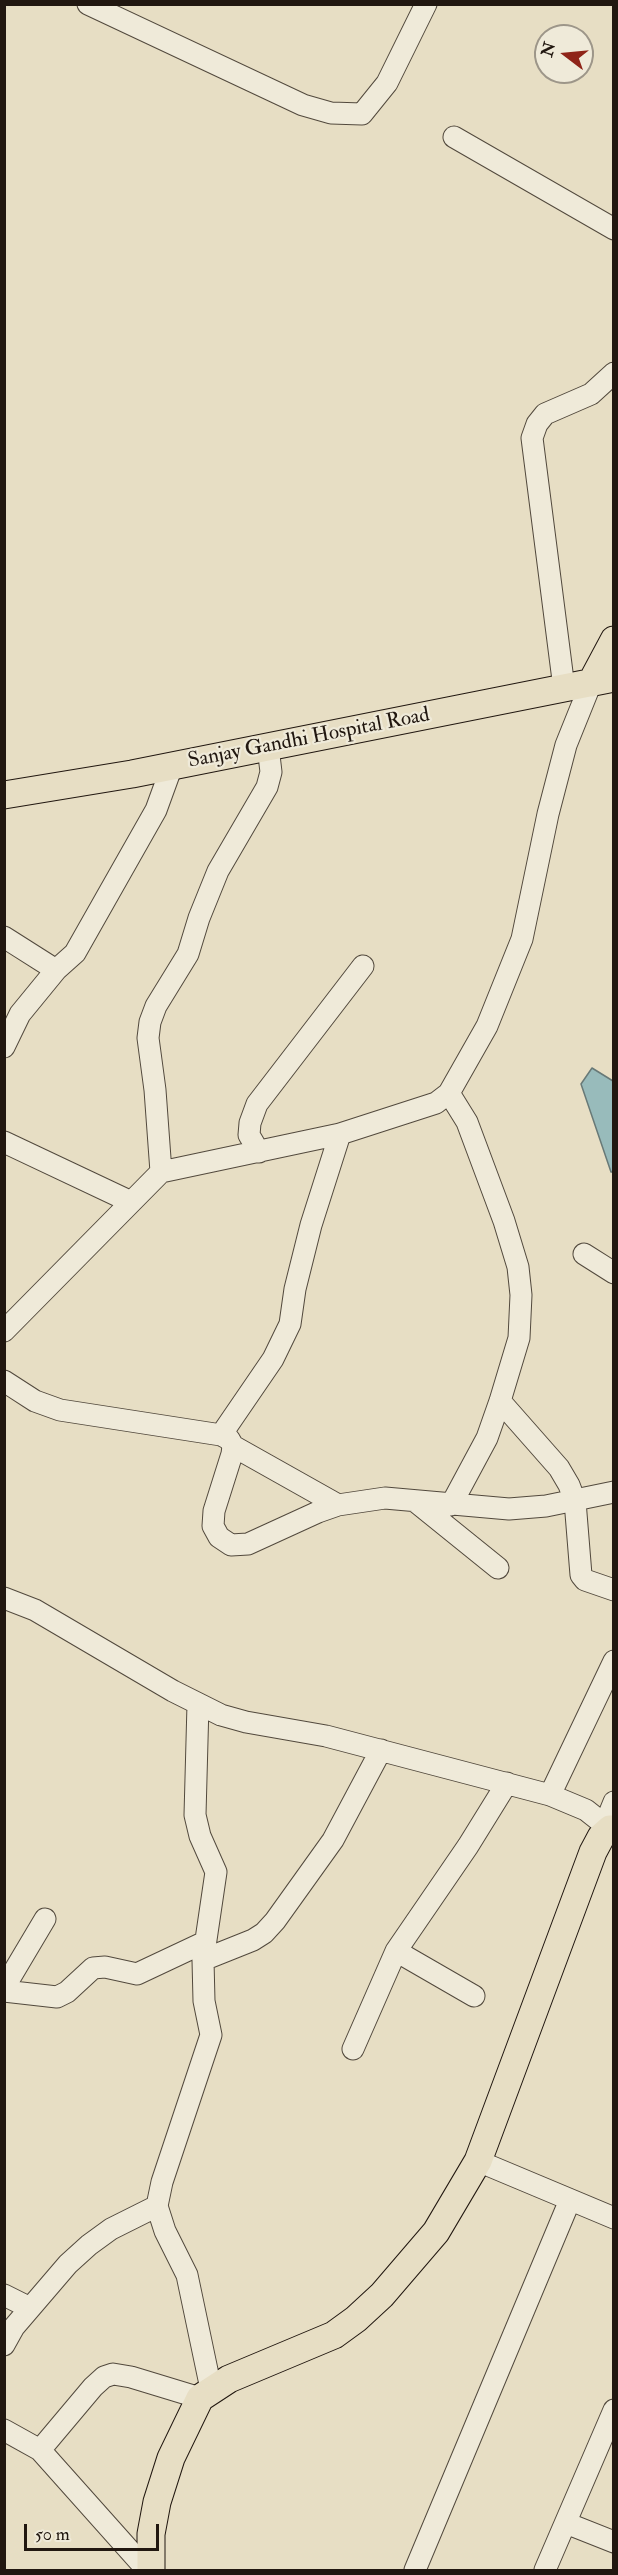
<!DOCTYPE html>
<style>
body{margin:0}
#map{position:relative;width:618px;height:2575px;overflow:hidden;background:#e7dec4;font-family:"IM FELL Double Pica",serif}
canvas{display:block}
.frame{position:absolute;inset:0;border:6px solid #211710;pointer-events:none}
.north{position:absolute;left:534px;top:24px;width:60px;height:60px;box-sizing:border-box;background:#efead9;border:2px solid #9d9689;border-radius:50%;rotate:286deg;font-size:16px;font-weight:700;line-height:24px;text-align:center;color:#211710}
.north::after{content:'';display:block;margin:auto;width:21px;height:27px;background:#8f2418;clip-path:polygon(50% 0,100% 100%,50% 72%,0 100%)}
.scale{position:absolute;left:24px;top:2524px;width:135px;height:27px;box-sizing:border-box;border:3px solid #211710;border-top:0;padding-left:8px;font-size:18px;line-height:21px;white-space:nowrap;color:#211710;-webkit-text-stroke:4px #efead9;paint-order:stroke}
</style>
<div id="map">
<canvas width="618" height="2575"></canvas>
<div class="frame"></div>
<div class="north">N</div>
<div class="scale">50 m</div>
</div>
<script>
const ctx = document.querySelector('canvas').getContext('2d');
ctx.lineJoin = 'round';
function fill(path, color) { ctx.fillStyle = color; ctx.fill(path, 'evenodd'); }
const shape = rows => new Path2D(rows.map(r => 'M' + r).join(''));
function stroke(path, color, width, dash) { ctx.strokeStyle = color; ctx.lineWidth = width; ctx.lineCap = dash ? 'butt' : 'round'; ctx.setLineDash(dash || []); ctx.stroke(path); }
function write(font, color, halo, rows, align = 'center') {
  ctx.font = font + ' "IM FELL Double Pica",serif'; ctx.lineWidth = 4.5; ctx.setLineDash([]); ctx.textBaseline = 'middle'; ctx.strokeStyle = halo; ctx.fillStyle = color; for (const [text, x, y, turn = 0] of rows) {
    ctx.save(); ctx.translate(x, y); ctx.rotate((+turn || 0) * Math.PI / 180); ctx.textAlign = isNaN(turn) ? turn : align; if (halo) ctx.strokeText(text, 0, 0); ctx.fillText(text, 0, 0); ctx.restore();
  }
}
const water = shape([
 [592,1068,613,1081,613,1172,611,1172,581,1084,592,1068]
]);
fill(water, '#98bbbb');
stroke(water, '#687977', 1.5);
const minor = shape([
 [88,4,303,105,331,113,362,114,387,83,426,4],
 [454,137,614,229],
 [564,688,532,438,537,424,545,414,591,394,614,373],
 [4,937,56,970,20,1014,4,1047],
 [56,970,75,953,105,900,156,810,172,766],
 [449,1093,467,1122,504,1221,518,1267,521,1295,519,1338,500,1401,487,1438,451,1505],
 [4,1142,129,1201],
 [259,1152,249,1135,250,1123,257,1104,363,966],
 [161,1172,155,1090,148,1038,150,1022,156,1006,188,954,199,918,218,871,267,787,271,772,268,747],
 [584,1254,614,1273],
 [4,1331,161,1172,340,1134,436,1103,449,1093,487,1026,522,939,548,814,566,745,591,683],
 [4,1381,35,1401,60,1410,221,1435,229,1439,233,1446,232,1454,214,1511,213,1526,219,1537,231,1545,248,1544,318,1512,338,1505,385,1498,509,1509,546,1506,614,1492],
 [500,1401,559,1468,569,1485,575,1501,581,1575,585,1580,614,1590],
 [221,1435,273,1359,290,1324,295,1289,311,1225,340,1134],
 [233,1446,338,1505],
 [415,1501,498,1568],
 [4,1598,35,1610,173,1691,221,1715,246,1722,326,1736,550,1795,586,1810,610,1829],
 [198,1704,195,1815,200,1836,216,1872,203,1960,204,2001,211,2035,162,2182,157,2206,165,2231,187,2275,211,2389],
 [550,1795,614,1661],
 [605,1824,614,1802],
 [396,1951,474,1996],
 [203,1960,253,1940,264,1933,275,1921,333,1840,381,1750],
 [4,1988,45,1919],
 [4,1991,57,1997,67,1992,93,1968,105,1967,137,1974,205,1942],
 [353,2049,396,1951,468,1846,507,1783],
 [478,2161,614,2218],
 [4,2295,30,2308],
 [4,2345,14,2327,68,2264,89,2245,111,2229,157,2206],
 [4,2430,40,2450,147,2570],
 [40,2450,93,2387,104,2377,113,2374,131,2377,200,2398],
 [566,2523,614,2542],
 [415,2570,570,2200],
 [545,2570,614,2410]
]);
const major = shape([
 [591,683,614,640],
 [4,795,132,774,614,678],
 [151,2570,151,2534,157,2502,171,2458,200,2398,229,2379,334,2335,356,2319,382,2295,436,2232,478,2161,593,1852,601,1837,610,1829,614,1829]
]);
stroke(minor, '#52493d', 23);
stroke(major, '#211710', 29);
stroke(minor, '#efead9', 21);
stroke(major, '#e7dec4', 27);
write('21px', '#211710', '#efead9', [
 ["Sanjay Gandhi Hospital Road",309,739,-11]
]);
</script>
